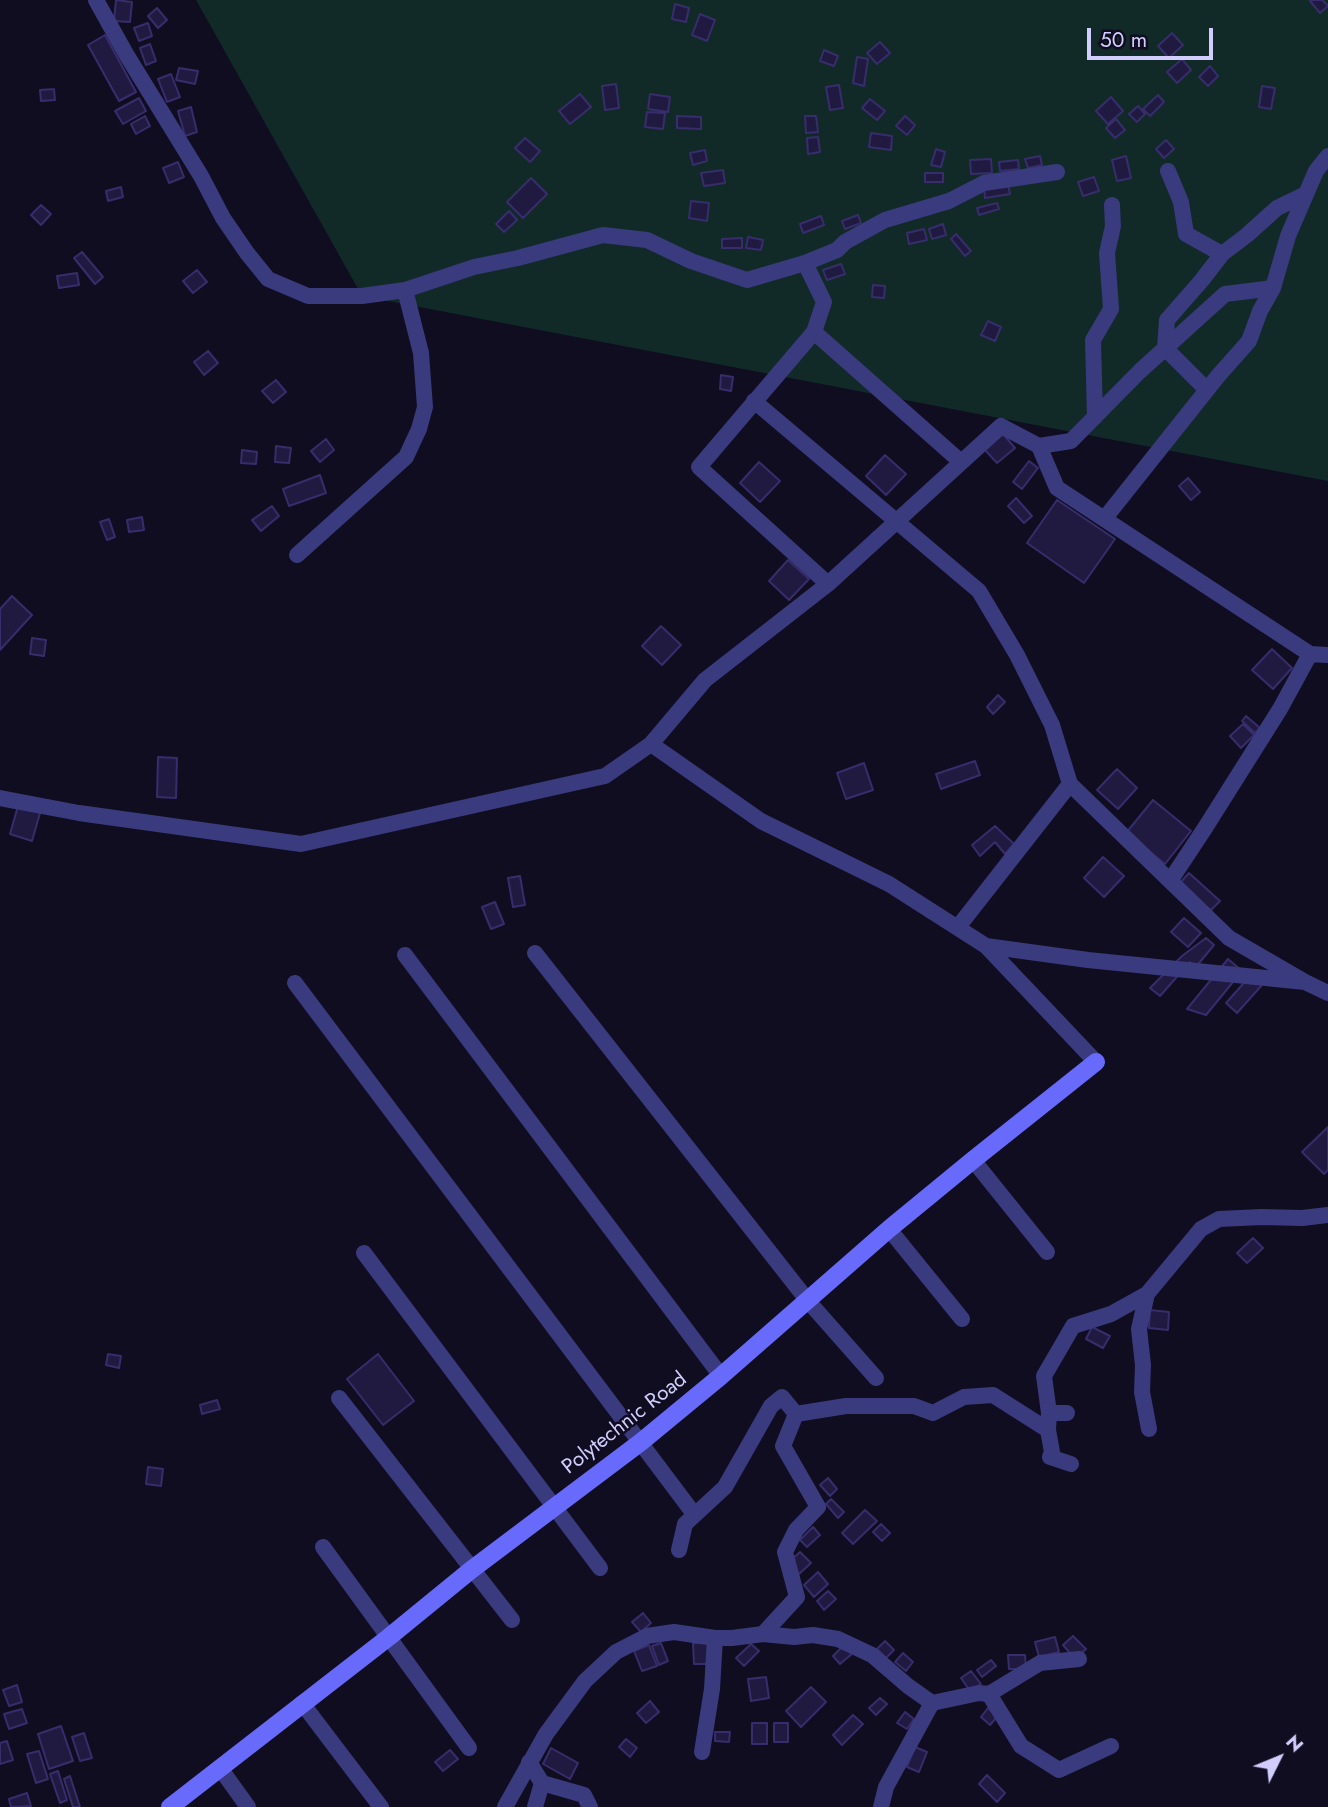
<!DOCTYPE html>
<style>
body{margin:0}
#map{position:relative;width:1328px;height:1807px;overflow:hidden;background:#100d20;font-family:Jost,sans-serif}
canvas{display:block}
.north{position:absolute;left:1244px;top:1723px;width:70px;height:70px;-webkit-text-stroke:5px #100d20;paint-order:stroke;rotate:47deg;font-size:19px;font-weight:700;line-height:28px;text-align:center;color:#d1cefe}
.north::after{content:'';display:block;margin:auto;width:24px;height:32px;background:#d1cefe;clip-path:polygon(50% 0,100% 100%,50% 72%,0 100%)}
.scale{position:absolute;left:1087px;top:28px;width:126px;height:32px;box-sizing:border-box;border:4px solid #d1cefe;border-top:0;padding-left:9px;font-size:21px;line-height:24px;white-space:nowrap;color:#d1cefe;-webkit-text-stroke:5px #100d20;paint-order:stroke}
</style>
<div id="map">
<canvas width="1328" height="1807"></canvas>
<div class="north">N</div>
<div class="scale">50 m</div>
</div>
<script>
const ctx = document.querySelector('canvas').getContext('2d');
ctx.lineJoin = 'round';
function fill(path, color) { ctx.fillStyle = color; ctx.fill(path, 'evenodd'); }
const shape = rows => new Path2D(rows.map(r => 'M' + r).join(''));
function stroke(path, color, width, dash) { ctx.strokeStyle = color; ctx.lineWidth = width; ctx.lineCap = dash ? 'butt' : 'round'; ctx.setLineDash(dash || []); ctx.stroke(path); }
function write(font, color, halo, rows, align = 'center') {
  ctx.font = font + ' Jost,sans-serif'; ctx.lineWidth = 5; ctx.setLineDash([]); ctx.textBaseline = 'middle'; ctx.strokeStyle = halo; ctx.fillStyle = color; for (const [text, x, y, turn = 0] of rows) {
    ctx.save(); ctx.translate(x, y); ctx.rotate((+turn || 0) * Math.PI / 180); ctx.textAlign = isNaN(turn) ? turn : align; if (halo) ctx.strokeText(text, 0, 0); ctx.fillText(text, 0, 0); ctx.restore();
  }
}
fill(shape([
 [196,0,1328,0,1328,481,362,296]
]), '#112a28');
const building = shape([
 [116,0,132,2,130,22,114,21,116,0],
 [1312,0,1322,0,1328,6,1320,13,1310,1,1312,0],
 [675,4,689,8,686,22,672,19,675,4],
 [157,8,167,20,158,28,148,16,157,8],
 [700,14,715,20,707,41,692,35,700,14],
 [148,23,152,36,139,41,134,28,148,23],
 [1172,33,1183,45,1169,58,1158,46,1172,33],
 [105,35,136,92,119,101,88,45,105,35],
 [880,42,890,53,877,64,867,53,880,42],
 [150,44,156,61,146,65,140,48,150,44],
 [824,50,838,56,834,66,820,61,824,50],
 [857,57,868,59,864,86,853,83,857,57],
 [1182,59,1191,70,1177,83,1167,72,1182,59],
 [1210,66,1218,76,1208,86,1199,77,1210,66],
 [179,68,198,71,195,84,176,80,179,68],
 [171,74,180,97,167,102,158,79,171,74],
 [616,84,619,108,605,110,602,86,616,84],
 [839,85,843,108,830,110,826,87,839,85],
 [1262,86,1275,88,1271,109,1259,107,1262,86],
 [54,89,55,100,41,101,40,90,54,89],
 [580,94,591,107,570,124,559,111,580,94],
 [650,94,670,97,668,112,648,109,650,94],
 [1158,95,1164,102,1150,116,1143,109,1158,95],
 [1111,97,1123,111,1108,124,1096,111,1111,97],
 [139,98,146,111,123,124,115,111,139,98],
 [870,99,885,111,877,120,862,108,870,99],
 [1138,106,1145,114,1137,122,1129,114,1138,106],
 [191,107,197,132,185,136,178,111,191,107],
 [647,112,665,113,663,129,645,127,647,112],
 [145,116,150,126,136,134,131,124,145,116],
 [677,116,701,117,701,129,677,128,677,116],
 [805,116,816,116,818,132,806,133,805,116],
 [905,116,915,125,907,135,896,126,905,116],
 [1116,119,1125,130,1115,138,1106,128,1116,119],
 [871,133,892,136,891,150,869,147,871,133],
 [818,137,820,152,808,154,807,138,818,137],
 [525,138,540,151,530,162,515,148,525,138],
 [1166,140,1174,149,1164,158,1156,149,1166,140],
 [936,149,945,152,941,167,931,165,936,149],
 [705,150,707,161,693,165,690,153,705,150],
 [1040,156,1042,165,1028,168,1025,159,1040,156],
 [1126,156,1131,178,1117,181,1112,160,1126,156],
 [991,159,992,173,971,174,970,160,991,159],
 [1018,160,1019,169,1000,171,999,162,1018,160],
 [178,162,184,177,169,183,163,168,178,162],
 [723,170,725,183,704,186,701,173,723,170],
 [925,173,943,173,943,182,925,182,925,173],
 [1094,177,1099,191,1083,196,1078,182,1094,177],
 [531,178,547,194,523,218,507,202,531,178],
 [1008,184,1010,194,985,198,984,188,1008,184],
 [121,187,123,197,108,201,106,191,121,187],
 [691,201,709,203,707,221,689,218,691,201],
 [997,203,999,209,979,215,977,208,997,203],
 [41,205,51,214,41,225,31,215,41,205],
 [509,211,517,220,504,232,496,224,509,211],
 [858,215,861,223,845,229,842,221,858,215],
 [821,216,824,225,803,233,800,224,821,216],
 [943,224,946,235,932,239,929,229,943,224],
 [924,229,927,240,909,244,907,233,924,229],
 [956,234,971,251,965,256,951,239,956,234],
 [748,237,763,240,761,250,746,248,748,237],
 [742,238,742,248,722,248,722,239,742,238],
 [82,252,103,277,95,284,74,258,82,252],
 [841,264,845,274,827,280,823,270,841,264],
 [197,270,207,282,193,293,183,281,197,270],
 [77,273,79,285,59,288,57,276,77,273],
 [873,285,885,286,884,298,872,297,873,285],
 [988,321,1001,327,995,341,981,335,988,321],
 [208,351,218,363,204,375,194,362,208,351],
 [721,375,733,377,731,391,720,389,721,375],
 [276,380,286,392,273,403,262,391,276,380],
 [1003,434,1015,448,997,463,985,450,1003,434],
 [326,439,334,450,320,462,311,451,326,439],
 [276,446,291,448,289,463,275,462,276,446],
 [242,450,257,452,256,464,241,463,242,450],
 [885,455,906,474,886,495,866,476,885,455],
 [1029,461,1038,468,1022,489,1013,482,1029,461],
 [759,462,780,481,760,502,740,483,759,462],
 [320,475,326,493,289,506,283,489,320,475],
 [1188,478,1200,492,1191,500,1179,486,1188,478],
 [1016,498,1032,516,1024,523,1008,506,1016,498],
 [1057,500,1115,539,1084,583,1027,543,1057,500],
 [272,506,279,516,261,531,252,520,272,506],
 [142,517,144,530,129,532,127,520,142,517],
 [109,519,115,537,107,540,100,522,109,519],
 [788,560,809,579,789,600,769,581,788,560],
 [12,596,32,615,0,650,0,609,12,596],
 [661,626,681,645,662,665,642,646,661,626],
 [32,638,46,640,44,656,30,654,32,638],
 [1272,649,1292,668,1273,689,1252,670,1272,649],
 [998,695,1005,702,993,714,987,707,998,695],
 [1246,716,1260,728,1255,733,1242,721,1246,716],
 [1243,724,1254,735,1241,748,1230,736,1243,724],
 [158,757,177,758,176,798,157,797,158,757],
 [975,761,980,775,941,789,936,774,975,761],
 [864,763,873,790,846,799,837,773,864,763],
 [1117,769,1137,788,1118,809,1097,790,1117,769],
 [1153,800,1191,831,1165,864,1126,833,1153,800],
 [18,806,40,813,32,841,10,834,18,806],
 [995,826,1014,844,1005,854,995,842,980,856,972,845,995,826],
 [1103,857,1124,876,1104,897,1084,878,1103,857],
 [1189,873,1220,901,1210,911,1180,883,1189,873],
 [520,876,525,905,513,907,508,878,520,876],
 [495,902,504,924,491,929,482,907,495,902],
 [1184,918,1201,933,1188,947,1171,932,1184,918],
 [1206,938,1214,945,1195,968,1190,962,1160,996,1150,988,1182,956,1206,938],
 [1228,959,1242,971,1206,1015,1187,1009,1228,959],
 [1251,975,1262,985,1237,1013,1226,1003,1251,975],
 [1328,1127,1328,1170,1324,1174,1302,1152,1328,1127],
 [1253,1238,1263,1248,1247,1263,1237,1253,1253,1238],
 [1150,1310,1169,1312,1168,1330,1149,1328,1150,1310],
 [1092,1327,1110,1336,1103,1348,1086,1339,1092,1327],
 [108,1354,121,1356,119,1368,106,1365,108,1354],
 [378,1354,414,1401,383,1425,347,1379,378,1354],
 [217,1400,220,1409,202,1414,200,1405,217,1400],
 [148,1467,163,1469,161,1486,146,1484,148,1467],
 [828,1478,837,1489,830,1496,820,1485,828,1478],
 [831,1499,844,1512,838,1518,826,1504,831,1499],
 [865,1510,877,1521,853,1544,842,1533,865,1510],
 [881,1524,890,1533,882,1541,873,1532,881,1524],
 [813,1527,820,1535,807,1547,800,1540,813,1527],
 [800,1552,811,1563,799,1574,788,1563,800,1552],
 [818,1572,828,1584,814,1597,804,1585,818,1572],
 [828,1591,836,1599,824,1610,817,1601,828,1591],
 [643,1613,651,1623,641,1632,632,1622,643,1613],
 [1073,1636,1086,1649,1075,1659,1063,1645,1073,1636],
 [1055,1637,1059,1652,1039,1657,1035,1642,1055,1637],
 [885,1641,894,1650,886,1658,877,1649,885,1641],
 [661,1643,668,1661,659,1665,652,1646,661,1643],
 [693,1643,708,1643,709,1664,694,1664,693,1643],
 [751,1644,759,1651,744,1666,736,1658,751,1644],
 [845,1644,853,1653,840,1664,833,1656,845,1644],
 [649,1645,657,1666,642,1671,634,1651,649,1645],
 [903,1653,913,1662,906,1671,895,1662,903,1653],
 [1008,1655,1025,1655,1026,1669,1009,1669,1008,1655],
 [991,1660,996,1666,982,1677,977,1670,991,1660],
 [971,1671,981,1684,970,1691,961,1678,971,1671],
 [766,1677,769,1698,751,1701,748,1679,766,1677],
 [17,1685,22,1702,9,1706,3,1690,17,1685],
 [811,1687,826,1702,801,1727,786,1711,811,1687],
 [880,1698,887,1704,876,1715,869,1708,880,1698],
 [650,1701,659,1712,646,1723,637,1713,650,1701],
 [988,1708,997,1717,990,1725,981,1717,988,1708],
 [22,1709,27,1723,9,1729,4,1714,22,1709],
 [905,1712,914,1719,907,1729,897,1723,905,1712],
 [853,1715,863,1724,842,1745,833,1735,853,1715],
 [752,1723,767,1723,767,1744,752,1744,752,1723],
 [774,1723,788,1723,788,1742,774,1742,774,1723],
 [61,1726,73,1761,49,1769,38,1734,61,1726],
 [715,1732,730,1732,729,1742,715,1741,715,1732],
 [84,1733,92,1758,80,1761,72,1737,84,1733],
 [626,1739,637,1748,630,1757,619,1747,626,1739],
 [7,1741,13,1760,0,1764,0,1743,7,1741],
 [915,1747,927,1752,919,1772,907,1767,915,1747],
 [551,1748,578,1763,570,1779,543,1764,551,1748],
 [450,1750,458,1759,443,1771,435,1762,450,1750],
 [39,1751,48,1779,36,1783,27,1754,39,1751],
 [58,1771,67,1800,60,1803,50,1774,58,1771],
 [987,1775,1005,1793,997,1802,979,1784,987,1775],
 [70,1776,80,1807,73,1807,64,1779,70,1776],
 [27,1793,31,1806,11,1807,9,1799,27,1793]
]);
fill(building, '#201a40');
stroke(building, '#372d6c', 2);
stroke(shape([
 [96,0,126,54,201,176,223,218,247,253,268,279,308,296,362,296,405,290,474,267,518,258,603,235,647,240,691,261,747,280,805,263,824,302,814,332,961,462],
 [1168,171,1181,202,1186,234,1222,254],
 [805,263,837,250,845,242,885,220,949,201,984,183,1057,172],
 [814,332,699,467,828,584],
 [1207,390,1165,348,1167,320,1202,280,1222,254,1247,235,1277,208,1306,194],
 [754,401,979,591,1017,655,1052,725,1070,784],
 [1095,417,1093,340,1111,309,1107,253,1113,226,1112,205],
 [1039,446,1057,488,1310,654,1328,655],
 [1105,518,1218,376,1249,341,1260,311,1273,288],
 [297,555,406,457,419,429,425,407,421,353,405,290],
 [651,744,761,821,889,884,986,946,1088,960,1305,982],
 [0,798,79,813,301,844,605,776,651,744,705,680,828,584,1001,426,1039,446,1071,441,1140,371,1225,294,1273,288,1288,236,1316,171,1328,156],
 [1170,881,1205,828,1280,709,1310,654],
 [958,927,1070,784,1229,938,1305,982,1328,993],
 [986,946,1096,1062],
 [535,953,808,1301,876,1378],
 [405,955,721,1376],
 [295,983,691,1510],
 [973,1160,1047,1252],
 [889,1229,962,1319],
 [364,1253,600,1568],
 [1147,1294,1139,1329,1143,1365,1142,1392,1149,1429],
 [339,1398,512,1620],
 [1049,1413,1067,1413],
 [1048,1430,1052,1452,1050,1457,1071,1464],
 [323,1547,469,1748],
 [679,1550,685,1524,725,1487,771,1406,782,1397,796,1414],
 [763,1634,797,1597,785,1552,796,1530,818,1507,783,1446,796,1414,846,1406,914,1406,933,1413,964,1397,993,1395,1048,1430,1049,1413,1044,1376,1073,1326,1111,1314,1147,1294,1201,1229,1219,1219,1261,1217,1302,1218,1328,1215],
 [989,1694,1021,1746,1059,1770,1111,1746],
 [302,1703,381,1807],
 [932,1703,979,1693,989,1694,1040,1663,1079,1659],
 [702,1752,712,1689,715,1638,732,1638,763,1634,794,1637,813,1635,838,1639,872,1655,908,1686,932,1703,886,1787,881,1807],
 [529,1762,542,1783,584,1795,590,1807],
 [220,1768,248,1807],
 [505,1807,546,1734,585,1681,616,1652,647,1636,674,1632,715,1638],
 [535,1807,542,1783]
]), '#3a3a7e', 16);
stroke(shape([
 [170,1807,389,1637,471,1570,641,1442,721,1376,889,1229,973,1160,1096,1062]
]), '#686afb', 18);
write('21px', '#d1cefe', '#100d20', [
 ["Polytechnic Road",625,1424,-38]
]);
</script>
